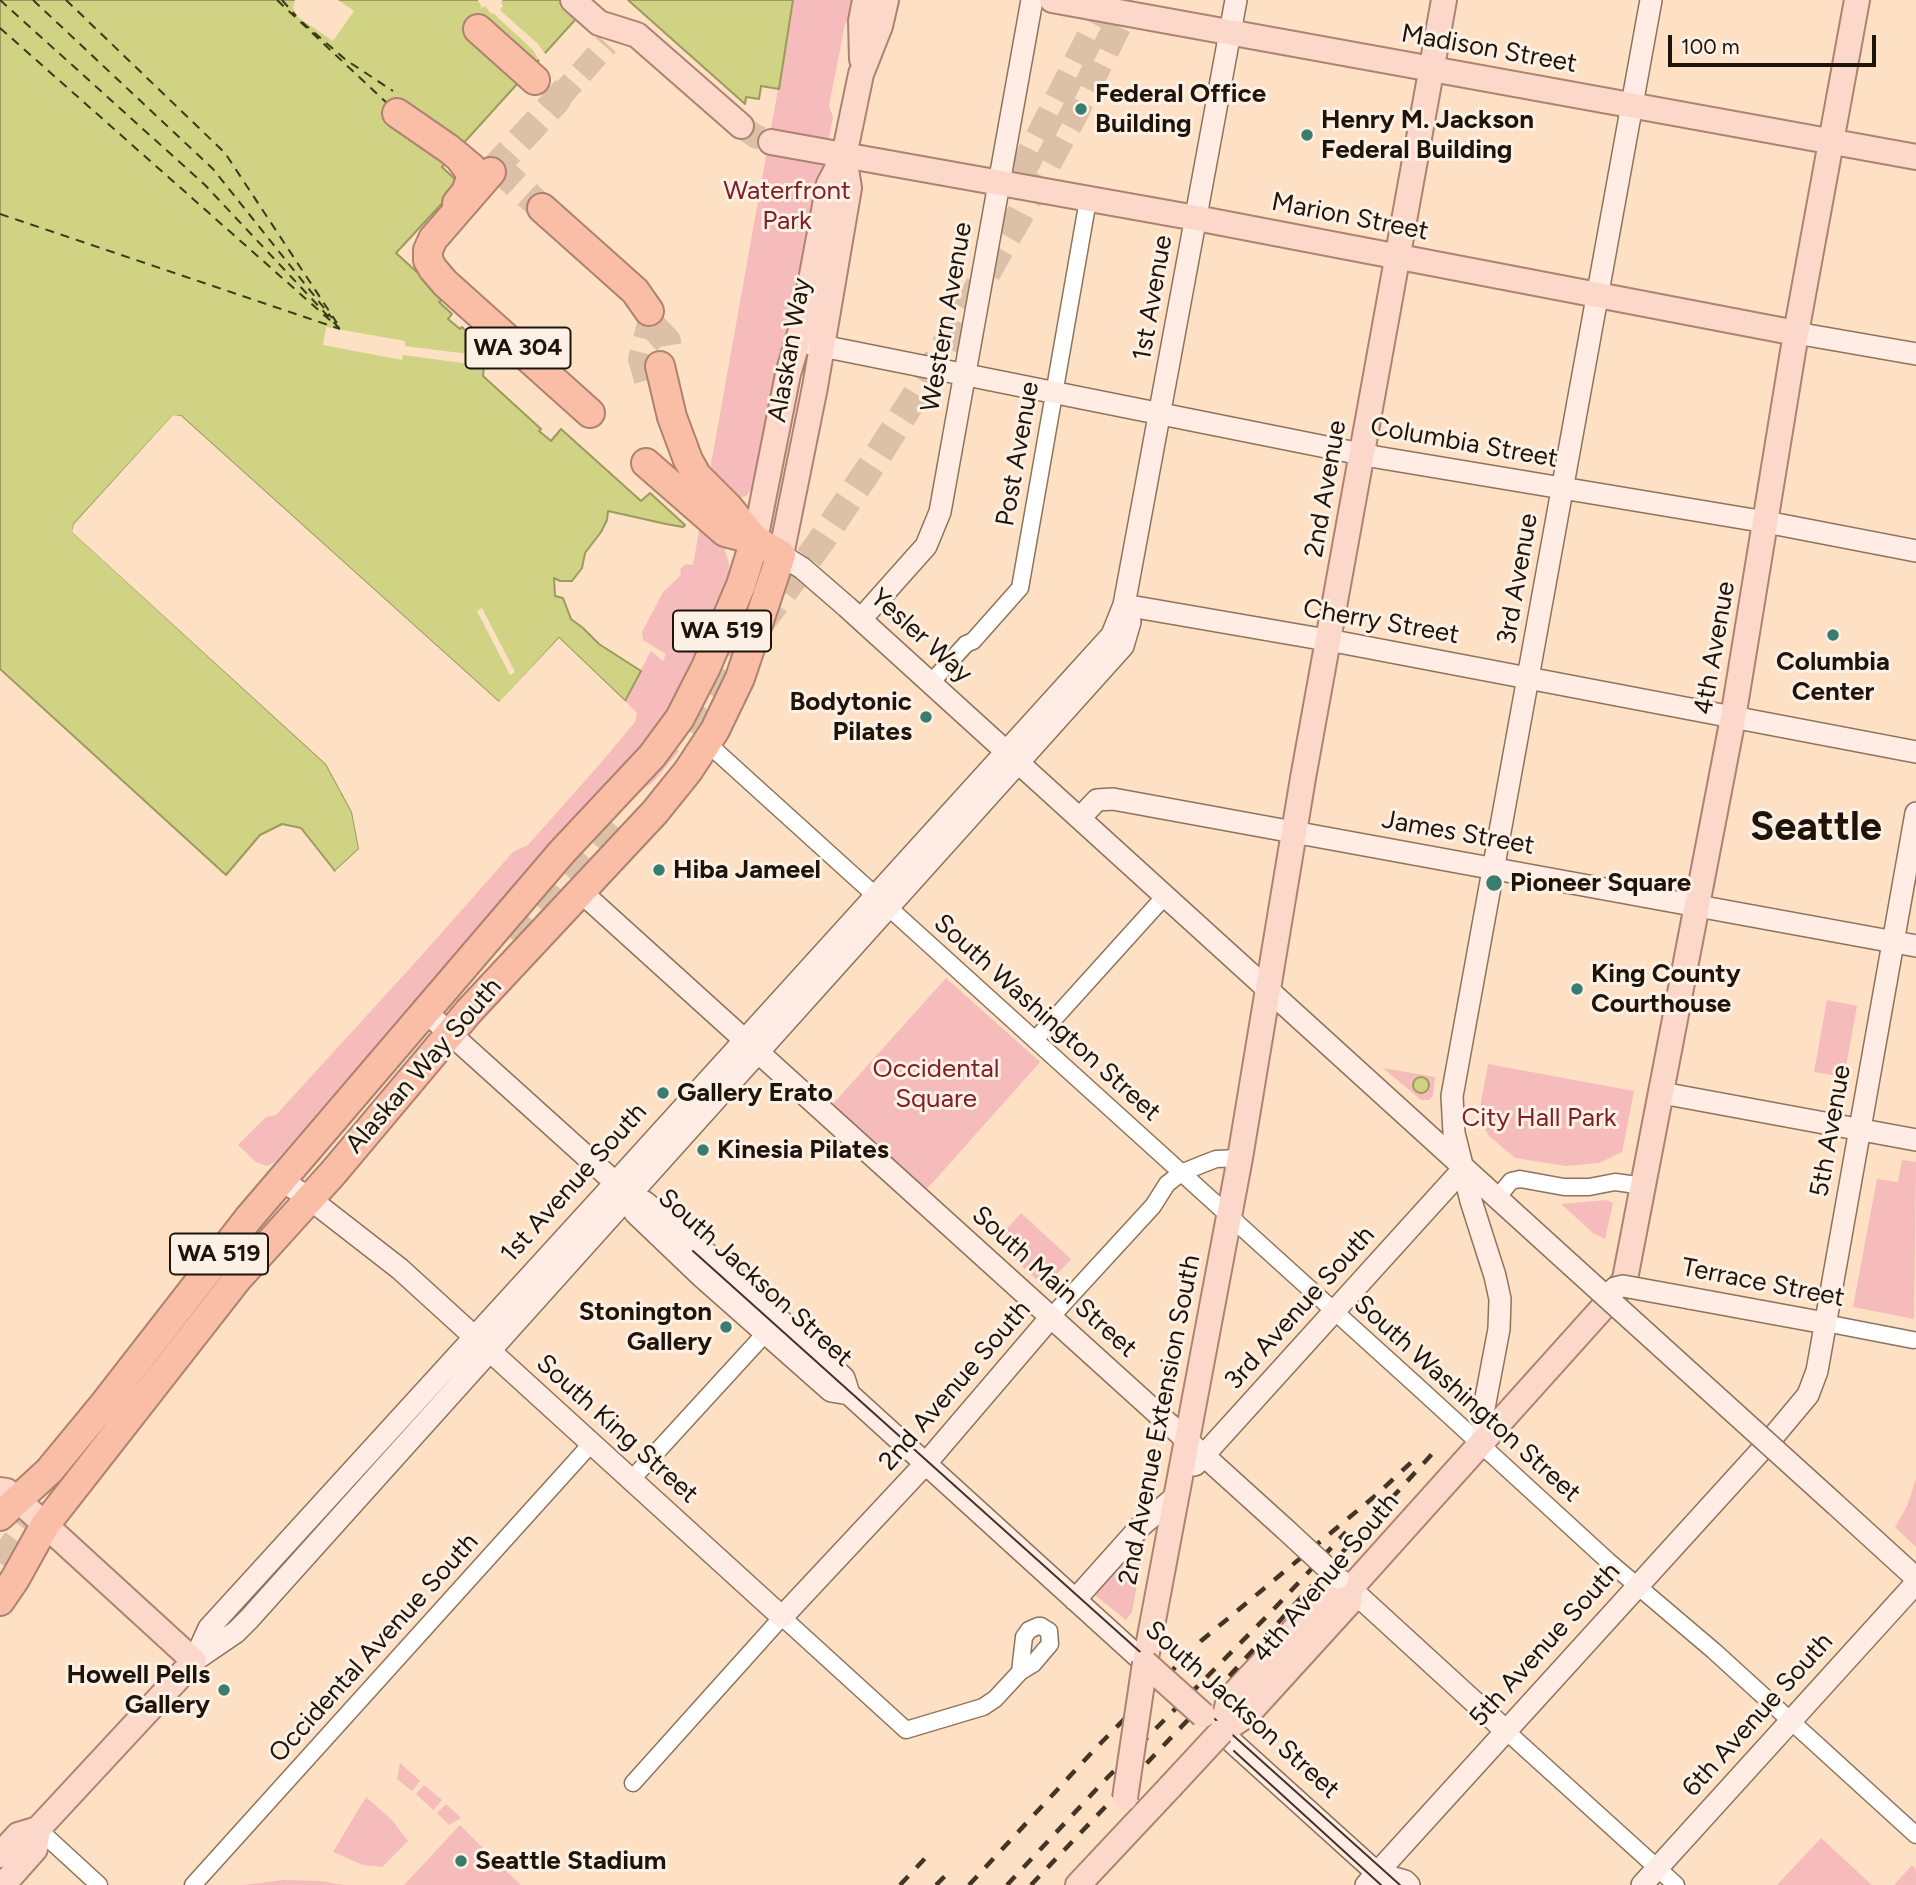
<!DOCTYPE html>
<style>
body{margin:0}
#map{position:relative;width:1916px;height:1885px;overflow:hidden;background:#fee0c4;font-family:Figtree,sans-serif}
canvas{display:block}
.scale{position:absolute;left:1668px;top:35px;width:208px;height:32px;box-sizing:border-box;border:4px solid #1e140a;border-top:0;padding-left:9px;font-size:21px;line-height:24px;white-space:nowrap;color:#1e140a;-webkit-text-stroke:5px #fdf0e5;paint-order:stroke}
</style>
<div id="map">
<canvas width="1916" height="1885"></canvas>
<div class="scale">100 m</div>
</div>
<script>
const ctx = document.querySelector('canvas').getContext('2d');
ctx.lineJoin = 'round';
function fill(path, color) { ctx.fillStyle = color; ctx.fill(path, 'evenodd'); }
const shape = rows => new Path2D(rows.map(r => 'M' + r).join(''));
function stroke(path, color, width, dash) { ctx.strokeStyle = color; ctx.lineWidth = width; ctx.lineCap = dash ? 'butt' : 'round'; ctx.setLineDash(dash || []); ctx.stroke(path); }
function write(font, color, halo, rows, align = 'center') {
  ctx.font = font + ' Figtree,sans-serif'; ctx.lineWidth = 6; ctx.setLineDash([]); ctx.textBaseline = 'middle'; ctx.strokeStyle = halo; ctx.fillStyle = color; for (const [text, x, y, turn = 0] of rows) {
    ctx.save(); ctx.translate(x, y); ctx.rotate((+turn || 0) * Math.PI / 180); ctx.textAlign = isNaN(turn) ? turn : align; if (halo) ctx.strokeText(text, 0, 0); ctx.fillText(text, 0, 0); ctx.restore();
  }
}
fill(shape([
 [794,0,856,0,853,15,845,24,829,106,833,117,795,322,782,345,752,488,746,496,735,499,725,551,729,564,728,582,700,657,657,730,433,979,275,1162,267,1166,256,1162,238,1145,266,1117,276,1115,422,955,513,852,528,845,599,765,635,722,637,713,625,701,651,651,663,661,666,654,643,640,642,632,663,592,681,575,680,569,686,564,693,565],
 [672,745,679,751,654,781,640,792,636,788],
 [946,978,1040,1062,927,1189,832,1105],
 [1827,1000,1857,1006,1844,1077,1814,1072],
 [1488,1064,1634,1091,1622,1152,1599,1163,1566,1166,1515,1158,1489,1136,1478,1119],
 [1383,1068,1435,1077,1433,1096,1429,1100,1421,1100],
 [1902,1160,1916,1162,1914,1319,1853,1307,1877,1179,1898,1182],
 [1606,1200,1613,1203,1605,1239,1593,1233,1561,1204],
 [1021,1213,1071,1259,1045,1287,995,1242],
 [1916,1479,1916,1547,1895,1527,1907,1506],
 [1146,1535,1132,1612,1126,1620,1096,1596,1094,1592],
 [400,1763,420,1781,412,1791,397,1779],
 [424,1785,442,1800,433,1810,416,1794],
 [366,1797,392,1820,408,1841,382,1867,363,1865,333,1852],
 [446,1804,461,1818,449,1825,437,1813],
 [460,1825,507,1872,521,1885,404,1885],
 [1821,1838,1872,1885,1777,1885],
 [1912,1865,1916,1870,1916,1885,1894,1885],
 [284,1880,321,1881,344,1885,243,1885]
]), '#f6bbbb');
const water = shape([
 [0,0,593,0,442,167,460,184,396,253,440,293,438,297,442,300,439,302,452,314,448,319,460,329,462,327,489,351,485,356,483,376,541,429,539,431,551,441,561,429,641,501,650,493,685,525,683,527,666,524,608,511,607,520,601,532,585,553,582,568,572,581,560,581,554,578,555,596,563,598,571,619,583,628,599,644,641,671,625,701,559,638,500,703,181,416,173,416,74,524,73,532,326,764,352,812,359,849,335,871,301,828,282,824,260,835,226,875,0,669,0,0],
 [628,0,793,0,779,89,761,86,759,99,746,97,745,104,628,0],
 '1413 1085a8 8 0 1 1 16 0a8 8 0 1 1-16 0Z'
]);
fill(water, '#d0d384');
stroke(water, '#9b9a5f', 2);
fill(shape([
 [295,0,338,0,354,11,333,41,298,17,293,8],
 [478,0,503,0,501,2,503,6,500,10,538,44,547,56,542,62,538,59,533,50,493,13,491,14,485,6,482,8],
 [326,327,405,341,405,346,485,356,485,366,403,355,402,360,323,345],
 [173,415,181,416,499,702,559,638,628,704,623,704,559,643,502,705,498,706,179,420,174,419,77,526,76,531,329,762,355,810,362,849,338,874,335,871,359,849,352,812,326,764,72,532,74,524],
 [482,608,515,672,510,675,477,611]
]), '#fee0c4');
stroke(shape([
 [0,0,205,185,341,330],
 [33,0,213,169,332,318],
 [66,0,225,153,337,323],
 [277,0,389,105],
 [282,0,296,16],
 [302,22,346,60,393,91],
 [0,28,332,322],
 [0,214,340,329]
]), '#393a17', 2, [9, 7]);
stroke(shape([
 [557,100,607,44],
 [741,126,755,136,771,142]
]), '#dcc1a8', 24, [24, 12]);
stroke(shape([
 [496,166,542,208],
 [491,172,557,100,535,80],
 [1020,175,1109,0],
 [651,324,667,341,670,358],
 [648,380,642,359,651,324],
 [684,727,819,544,873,463,926,379,1018,218,1074,114,1130,0],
 [508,936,610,818],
 [0,1563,111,1413]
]), '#dcc1a8', 28, [28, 14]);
const street = shape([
 [933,685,937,676,966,644,973,641,1020,588,1088,200],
 [707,743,1417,1386,1608,1561,1714,1651,1916,1835],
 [1035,1040,1165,896],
 [1497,1198,1511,1181,1520,1179,1564,1187,1589,1187,1615,1182,1644,1186],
 [1051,1317,1153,1206,1167,1184,1181,1173,1203,1164,1216,1159,1240,1158],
 [1825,1323,1913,1340],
 [631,1480,772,1326],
 [1038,1626,1041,1626,1049,1631,1050,1644,1033,1664,1020,1672,1024,1637,1029,1630,1038,1626],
 [1506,1731,1676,1885],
 [633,1783,782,1617,906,1730,983,1707,995,1699,1020,1672],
 [38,1829,99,1885],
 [193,1885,591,1444]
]);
const secondary = shape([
 [1796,333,1916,354],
 [807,343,1376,457,1766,522,1916,551],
 [781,555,802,568,847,607,1571,1265],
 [1124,605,1344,643,1916,752],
 [861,619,926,546,940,512,1032,0],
 [1080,818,1097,800,1113,799,1916,946],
 [580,891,1285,1529],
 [425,1011,629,1195,645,1202,703,1250,844,1378,849,1394,1145,1663],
 [1662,1093,1916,1140],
 [283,1181,310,1199,400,1269,782,1617,927,1462,1051,1317],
 [629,1195,635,1213,702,1277,831,1391,849,1394],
 [1689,1298,1825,1323],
 [1482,1444,1484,1408,1499,1329,1500,1299,1495,1276,1471,1201,1454,1133,1452,1096,1651,0],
 [1195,1465,1464,1168],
 [1836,1505,1916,1578],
 [1342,1581,1506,1731],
 [1075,1600,1142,1525,1174,1498],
 [195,1660,236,1632,249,1619,1123,646,1130,622,1126,611],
 [194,1661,209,1628,616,1182,1112,635,1124,605,1236,0],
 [1221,1732,1377,1873,1405,1881,1409,1885],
 [1366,1885,1767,1444,1808,1395,1817,1371,1916,813],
 [1642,1885,1916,1583]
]);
const primary = shape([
 [573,0,599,23,637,35,741,126],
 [1052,0,1916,157],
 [862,59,861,21,865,0],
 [771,142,1196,218,1796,333],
 [755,540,788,374,803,323,829,184,844,156,861,74,880,26,886,0],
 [781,555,815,387,849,188,844,156],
 [0,1490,7,1491,18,1500,194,1661,38,1829,18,1835,0,1855],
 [1145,1663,1240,1158,1303,778,1444,0],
 [1221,1732,1247,1715,1349,1603,1350,1589,1616,1293,1625,1279,1733,718,1796,333,1857,0],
 [1221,1732,1229,1699,1328,1594,1350,1589],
 [3,1885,35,1849,38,1829],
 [1078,1885,1170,1787]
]);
const highway = shape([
 [478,29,535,80],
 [397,113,449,149,472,168],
 [491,172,433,239,428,250,428,260,433,269,445,283,590,413],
 [457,203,466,192,470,181,470,172,459,157],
 [542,208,635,291,649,311],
 [660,366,672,417,688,460,697,476,729,508,755,540],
 [0,1516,49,1471,101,1408,248,1219,562,852,652,756,680,718,706,667,741,585,755,540],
 [0,1601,15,1579,45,1525,238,1278,333,1173,469,1011,655,812,688,771,715,730,740,678,781,555,755,540,725,532,646,463]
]);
stroke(street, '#8d735a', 19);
stroke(secondary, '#8d735a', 24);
stroke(primary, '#ad8270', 28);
stroke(highway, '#ad8270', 32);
stroke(street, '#fff', 16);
stroke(secondary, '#feece5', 21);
stroke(primary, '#fcd8ca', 24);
stroke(highway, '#fabea7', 28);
stroke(shape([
 [693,1251,1400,1885],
 [1234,1751,1381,1885]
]), '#423427', 2);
stroke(shape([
 [900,1885,932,1851],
 [936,1885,951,1870],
 [969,1885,1095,1749,1201,1641,1375,1496,1417,1457],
 [1007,1885,1107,1778,1271,1612,1346,1532],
 [1031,1885,1222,1684,1432,1454]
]), '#423427', 4.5, [12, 12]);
const secondaryBridge = shape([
 [1571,1265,1836,1505],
 [1607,1297,1615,1288,1623,1286,1689,1298],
 [1285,1529,1338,1578]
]);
const primaryBridge = shape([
 [1145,1663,1203,1715],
 [1170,1787,1221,1732],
 [1125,1798,1145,1663]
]);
stroke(secondaryBridge, '#8d735a', 24, []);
stroke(primaryBridge, '#ad8270', 28, []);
stroke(secondaryBridge, '#feece5', 21);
stroke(primaryBridge, '#fcd8ca', 24);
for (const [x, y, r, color] of [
 [1081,109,7,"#3a7d6f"],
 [1307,135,7,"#3a7d6f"],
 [1833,635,7,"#3a7d6f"],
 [926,717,7,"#3a7d6f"],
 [659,870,7,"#3a7d6f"],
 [1494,883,9,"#3a7d6f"],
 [1577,989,7,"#3a7d6f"],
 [663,1093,7,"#3a7d6f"],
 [703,1150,7,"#3a7d6f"],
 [726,1327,7,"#3a7d6f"],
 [224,1690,7,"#3a7d6f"],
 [461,1861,7,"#3a7d6f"]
]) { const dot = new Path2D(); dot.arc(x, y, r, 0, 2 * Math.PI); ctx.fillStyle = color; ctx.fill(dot); stroke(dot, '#fdf0e5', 2.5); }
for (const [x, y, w] of [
 [518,348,105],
 [722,631,98],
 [219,1254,98]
]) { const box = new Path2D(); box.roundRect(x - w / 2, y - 20.5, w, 41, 5); ctx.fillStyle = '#fdf0e5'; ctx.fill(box); stroke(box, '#1e140a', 2); }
write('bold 24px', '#1e140a', null, [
 ["WA 304",518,348],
 ["WA 519",722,631],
 ["WA 519",219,1254]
]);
write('26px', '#1e140a', '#fdf0e5', [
 ["Madison Street",1489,49,10],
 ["Marion Street",1350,217,11],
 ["1st Avenue",1153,298,-80],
 ["Western Avenue",947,317,-80],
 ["Alaskan Way",790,350,-80],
 ["Columbia Street",1464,443,10],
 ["Post Avenue",1018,454,-80],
 ["2nd Avenue",1326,489,-80],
 ["3rd Avenue",1518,579,-80],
 ["Cherry Street",1381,622,10],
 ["Yesler Way",921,636,42],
 ["4th Avenue",1715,648,-80],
 ["James Street",1458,833,10],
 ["South Washington Street",1047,1018,42],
 ["Alaskan Way South",424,1066,-49],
 ["5th Avenue",1831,1131,-80],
 ["1st Avenue South",574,1183,-48],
 ["South Jackson Street",755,1278,42],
 ["South Main Street",1054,1282,42],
 ["Terrace Street",1763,1283,11],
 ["3rd Avenue South",1300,1308,-48],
 ["2nd Avenue South",955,1386,-49],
 ["South Washington Street",1467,1399,42],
 ["2nd Avenue Extension South",1160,1420,-79],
 ["South King Street",617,1429,42],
 ["4th Avenue South",1326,1578,-50],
 ["5th Avenue South",1545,1645,-48],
 ["Occidental Avenue South",374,1648,-48],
 ["South Jackson Street",1242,1710,42],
 ["6th Avenue South",1758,1715,-48]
]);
write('bold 26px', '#1e140a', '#fdf0e5', [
 ["Federal Office",1095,94],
 ["Building",1095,124],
 ["Henry M. Jackson",1321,120],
 ["Federal Building",1321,150],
 ["Columbia",1833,662,"center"],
 ["Center",1833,692,"center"],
 ["Bodytonic",912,702,"right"],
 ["Pilates",912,732,"right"],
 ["Hiba Jameel",673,870],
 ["Pioneer Square",1510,883],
 ["King County",1591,974],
 ["Courthouse",1591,1004],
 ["Gallery Erato",677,1093],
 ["Kinesia Pilates",717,1150],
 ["Stonington",712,1312,"right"],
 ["Gallery",712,1342,"right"],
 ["Howell Pells",210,1675,"right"],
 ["Gallery",210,1705,"right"],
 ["Seattle Stadium",475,1861]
], 'left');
write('26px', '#801f29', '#fdf0e5', [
 ["Waterfront",787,191],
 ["Park",787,221],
 ["Occidental",936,1069],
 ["Square",936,1099],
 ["City Hall Park",1539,1118]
]);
write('bold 40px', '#1e140a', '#fdf0e5', [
 ["Seattle",1816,828]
]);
</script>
